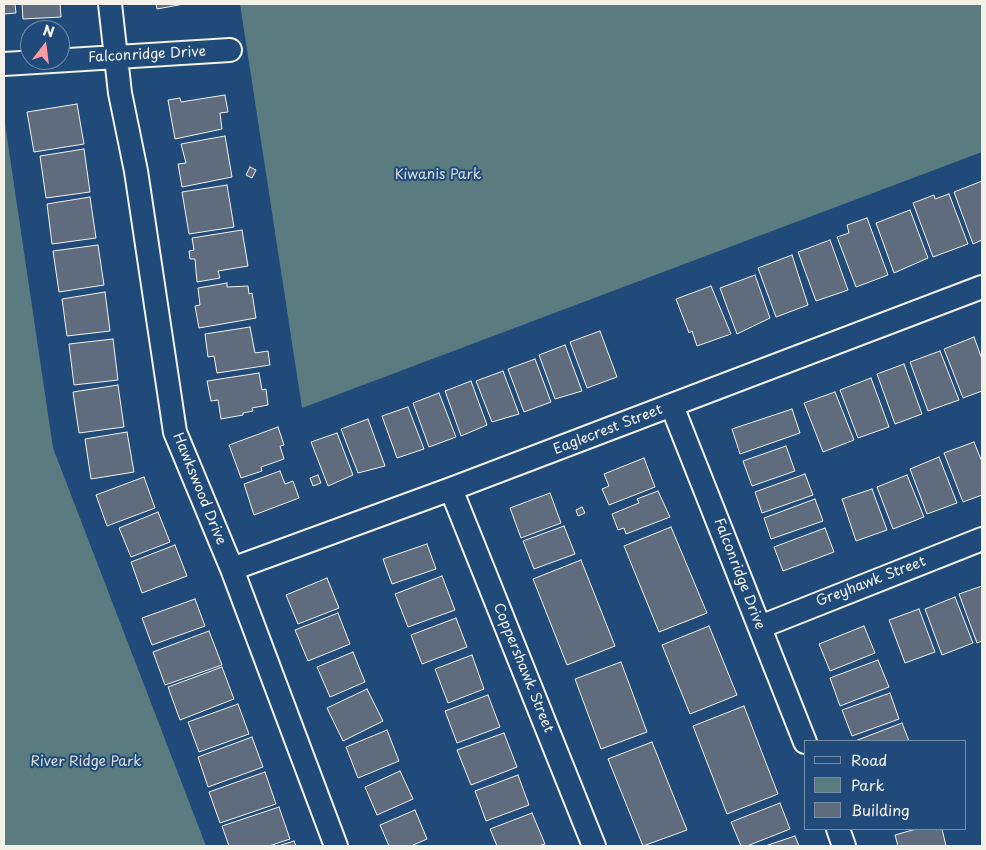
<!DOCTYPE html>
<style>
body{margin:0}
#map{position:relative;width:986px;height:850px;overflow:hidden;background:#1f4a7a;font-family:"Playpen Sans",sans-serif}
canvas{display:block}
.frame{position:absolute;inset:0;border:5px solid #f4f1e8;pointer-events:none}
.legend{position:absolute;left:804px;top:740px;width:162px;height:90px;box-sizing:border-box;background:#1f4a7a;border:1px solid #748da6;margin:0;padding:6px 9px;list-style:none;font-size:15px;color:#f4f1e8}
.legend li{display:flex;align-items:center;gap:10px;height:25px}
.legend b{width:25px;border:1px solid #748da6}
.north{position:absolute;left:20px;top:20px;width:50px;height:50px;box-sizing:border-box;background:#1f4a7a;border:1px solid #748da6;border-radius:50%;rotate:15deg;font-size:14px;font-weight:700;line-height:20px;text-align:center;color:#f4f1e8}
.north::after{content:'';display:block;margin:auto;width:18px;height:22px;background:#ff9aa2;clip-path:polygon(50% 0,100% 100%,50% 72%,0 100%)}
</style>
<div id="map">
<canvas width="986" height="850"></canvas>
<div class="frame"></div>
<ul class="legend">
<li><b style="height:6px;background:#1f4a7a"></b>Road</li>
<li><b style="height:14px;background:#5a7b80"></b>Park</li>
<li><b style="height:14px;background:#5e6c7e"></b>Building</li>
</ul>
<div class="north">N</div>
</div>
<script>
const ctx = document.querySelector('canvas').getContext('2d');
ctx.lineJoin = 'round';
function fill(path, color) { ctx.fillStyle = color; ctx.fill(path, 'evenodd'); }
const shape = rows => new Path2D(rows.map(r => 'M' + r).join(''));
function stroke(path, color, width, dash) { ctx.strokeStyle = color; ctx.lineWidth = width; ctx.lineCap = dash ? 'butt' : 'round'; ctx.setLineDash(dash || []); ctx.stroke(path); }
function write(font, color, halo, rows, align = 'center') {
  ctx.font = font + ' "Playpen Sans",sans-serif'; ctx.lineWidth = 4; ctx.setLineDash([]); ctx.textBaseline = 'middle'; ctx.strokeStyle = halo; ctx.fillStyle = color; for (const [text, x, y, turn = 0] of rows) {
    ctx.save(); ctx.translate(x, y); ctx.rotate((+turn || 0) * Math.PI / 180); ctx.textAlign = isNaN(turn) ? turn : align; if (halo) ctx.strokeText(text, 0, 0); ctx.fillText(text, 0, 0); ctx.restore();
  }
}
fill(shape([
 [240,4,982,4,982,152,302,408],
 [4,117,53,448,206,846,4,846]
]), '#5a7b80');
const building = shape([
 [4,4,15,4,16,13,4,14,4,4],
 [22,4,60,4,61,17,23,19,22,4],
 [156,4,184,4,157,9,156,4],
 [225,95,228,112,220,113,222,129,175,139,168,100,180,98,181,102,225,95],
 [77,104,84,144,34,152,27,112,77,104],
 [225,136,232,177,182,187,178,164,186,163,181,144,225,136],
 [84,149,90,192,46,198,40,156,84,149],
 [250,167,256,170,252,178,246,175,250,167],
 [982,181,982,240,973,244,954,192,982,181],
 [227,185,234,227,189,234,182,192,227,185],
 [949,194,968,244,933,257,913,203,934,195,935,199,949,194],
 [90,197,96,238,52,244,47,204,90,197],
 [910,210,928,258,894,273,876,223,910,210],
 [867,218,888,275,856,287,837,237,849,233,847,225,867,218],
 [242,230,248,266,218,271,220,278,197,282,195,259,190,259,189,251,194,250,192,238,242,230],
 [830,240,848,290,816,301,798,252,830,240],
 [98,245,104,285,59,292,53,251,98,245],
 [792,255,808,305,776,317,758,268,792,255],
 [755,275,770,318,737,334,720,288,755,275],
 [227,283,227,287,248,286,249,294,252,293,256,318,199,328,195,306,200,305,198,288,227,283],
 [711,286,731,334,697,346,692,331,689,333,676,299,711,286],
 [105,292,110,331,67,336,62,299,105,292],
 [250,327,255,353,268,351,270,365,217,373,214,356,208,357,205,334,250,327],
 [600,331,617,377,587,388,570,342,600,331],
 [974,337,982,359,982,391,963,398,944,349,974,337],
 [113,339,118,380,74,385,69,344,113,339],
 [565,345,582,391,555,399,539,355,565,345],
 [940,351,959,400,928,411,910,362,940,351],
 [535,359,551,402,524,412,508,369,535,359],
 [904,364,922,414,895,424,877,374,904,364],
 [503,371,519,414,492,422,476,381,503,371],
 [259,373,262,390,266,389,268,405,252,408,253,411,243,413,243,415,221,419,218,400,211,401,207,381,259,373],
 [871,378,889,427,858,438,840,390,871,378],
 [471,381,487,425,461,436,445,391,471,381],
 [118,385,124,427,79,433,73,392,118,385],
 [835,392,854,440,823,452,804,403,835,392],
 [439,393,456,437,429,447,413,403,439,393],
 [408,407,424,449,397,458,382,416,408,407],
 [792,409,800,433,740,454,732,429,792,409],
 [368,419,385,466,358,473,341,429,368,419],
 [278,427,284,445,280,446,284,459,261,467,262,471,241,478,229,445,278,427],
 [127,432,134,472,91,479,85,439,127,432],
 [337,433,353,475,328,486,311,442,337,433],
 [974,442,982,462,982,495,963,502,944,453,974,442],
 [786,446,795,471,752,486,743,461,786,446],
 [939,457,957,503,927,514,910,469,939,457],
 [644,458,655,487,609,505,602,489,609,486,604,474,644,458],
 [280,471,285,484,293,481,299,498,254,515,244,484,280,471],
 [805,474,813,495,762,513,755,492,805,474],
 [318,475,321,483,313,486,310,478,318,475],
 [907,475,924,517,893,529,877,487,907,475],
 [144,477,155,508,107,526,96,495,144,477],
 [872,489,887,530,856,541,842,499,872,489],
 [658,491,670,517,626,534,624,528,618,530,612,514,639,503,637,499,658,491],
 [550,493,561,523,521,538,510,508,550,493],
 [815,499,823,521,771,539,764,518,815,499],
 [582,507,585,513,578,516,576,510,582,507],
 [158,512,170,542,131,557,119,528,158,512],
 [564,526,575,554,534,569,523,541,564,526],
 [671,527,707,613,659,632,624,546,671,527],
 [825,528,834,552,783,571,774,547,825,528],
 [427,544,436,569,392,584,383,559,427,544],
 [175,545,187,576,142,593,131,562,175,545],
 [581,560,615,646,567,665,533,579,581,560],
 [442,576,455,610,408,627,395,594,442,576],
 [327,578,339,608,298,624,286,595,327,578],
 [982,586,982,641,977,643,959,594,982,586],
 [955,597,973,643,942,655,925,609,955,597],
 [195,599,205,626,152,645,142,618,195,599],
 [919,609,935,652,905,663,889,620,919,609],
 [338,613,350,644,308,661,295,630,338,613],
 [456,618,467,647,422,664,411,635,456,618],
 [709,626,737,695,690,714,662,645,709,626],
 [864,626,875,653,830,671,819,644,864,626],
 [209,631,222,665,165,685,153,652,209,631],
 [353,652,365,682,330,697,317,667,353,652],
 [472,655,484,689,448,703,435,669,472,655],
 [878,660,889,687,840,706,830,678,878,660],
 [621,662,647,732,601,749,575,679,621,662],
 [222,667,234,699,180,720,168,687,222,667],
 [367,689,383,721,343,741,327,708,367,689],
 [890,693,899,719,852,736,842,710,890,693],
 [488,695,500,727,457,743,445,711,488,695],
 [238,704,249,734,199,752,188,722,238,704],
 [744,706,778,794,727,814,693,726,744,706],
 [902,723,909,741,855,741,902,723],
 [387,730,399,761,358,778,346,747,387,730],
 [504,733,517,767,471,785,457,750,504,733],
 [252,737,263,767,208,787,198,757,252,737],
 [652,742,687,830,643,846,608,759,652,742],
 [400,771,413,799,377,815,365,787,400,771],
 [265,772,276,804,220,823,209,792,265,772],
 [518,775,529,805,486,821,475,791,518,775],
 [780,803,790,829,747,846,741,846,731,822,780,803],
 [279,807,290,839,269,846,229,846,222,826,279,807],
 [415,810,427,839,411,846,389,846,380,825,415,810],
 [532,813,545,844,538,846,497,846,490,829,532,813],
 [916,829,942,829,946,846,898,846,895,835,916,829],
 [795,836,799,846,765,846,795,836],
 [294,841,296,846,278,846,294,841]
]);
fill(building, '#5e6c7e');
stroke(building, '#f4f1e8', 1);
const street = shape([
 [110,4,120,93,136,171,175,432,232,569,336,846],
 [4,64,230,50],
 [672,406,805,742],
 [451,489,594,846],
 [232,569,451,489,982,287],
 [760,627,982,539],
 [838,829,844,846]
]);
stroke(street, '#f4f1e8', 26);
stroke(street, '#1f4a7a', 22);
write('14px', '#f4f1e8', '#1f4a7a', [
 ["Falconridge Drive",147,55,-3],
 ["Eaglecrest Street",608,430,-21],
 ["Hawkswood Drive",199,489,68],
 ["Falconridge Drive",739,574,69],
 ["Greyhawk Street",871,582,-21],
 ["Coppershawk Street",523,668,68]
]);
write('14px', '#dddfd8', '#1f4a7a', [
 ["Kiwanis Park",438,175],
 ["River Ridge Park",86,762]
]);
</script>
